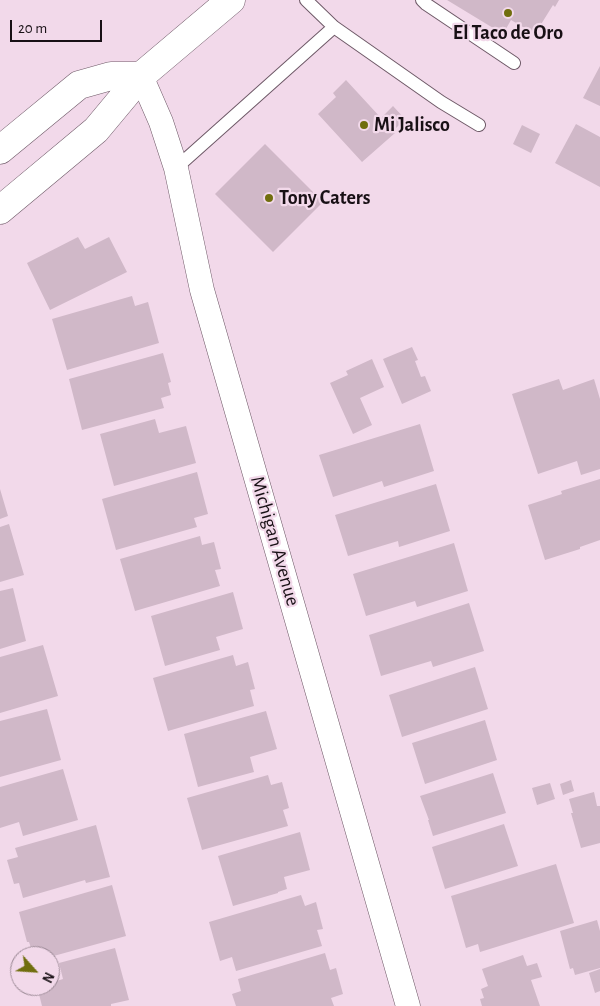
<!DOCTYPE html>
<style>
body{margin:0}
#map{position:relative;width:600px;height:1006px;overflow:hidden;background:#f2d9ea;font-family:"Alegreya Sans",sans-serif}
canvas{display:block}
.north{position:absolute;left:10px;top:946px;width:50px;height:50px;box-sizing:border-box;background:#f2d9ea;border:1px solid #9b8995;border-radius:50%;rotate:116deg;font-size:14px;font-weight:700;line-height:20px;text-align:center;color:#181015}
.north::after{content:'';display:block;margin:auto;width:18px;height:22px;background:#706e0e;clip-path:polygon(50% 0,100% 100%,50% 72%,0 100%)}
.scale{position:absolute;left:10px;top:20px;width:92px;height:22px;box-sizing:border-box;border:2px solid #181015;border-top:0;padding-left:6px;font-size:15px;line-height:18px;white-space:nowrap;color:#181015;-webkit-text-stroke:4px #f2d9ea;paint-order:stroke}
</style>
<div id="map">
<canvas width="600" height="1006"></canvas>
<div class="north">N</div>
<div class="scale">20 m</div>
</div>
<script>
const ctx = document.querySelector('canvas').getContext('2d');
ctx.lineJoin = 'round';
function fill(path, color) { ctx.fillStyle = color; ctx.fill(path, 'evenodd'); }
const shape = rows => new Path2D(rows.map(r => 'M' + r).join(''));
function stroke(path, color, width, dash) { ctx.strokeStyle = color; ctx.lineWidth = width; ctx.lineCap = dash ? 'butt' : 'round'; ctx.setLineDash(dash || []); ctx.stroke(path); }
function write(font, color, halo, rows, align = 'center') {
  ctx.font = font + ' "Alegreya Sans",sans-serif'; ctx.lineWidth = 4.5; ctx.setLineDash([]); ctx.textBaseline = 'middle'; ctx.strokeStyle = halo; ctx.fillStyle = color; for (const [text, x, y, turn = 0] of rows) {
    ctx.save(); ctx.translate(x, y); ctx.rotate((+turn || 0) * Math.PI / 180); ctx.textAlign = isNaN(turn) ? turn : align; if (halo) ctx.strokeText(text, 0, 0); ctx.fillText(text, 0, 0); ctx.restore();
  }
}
fill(shape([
 [447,0,559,0,555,7,553,5,535,34,511,20,503,34],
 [600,66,600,106,583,98],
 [346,80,381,118,393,106,405,119,393,131,395,133,362,162,318,114,336,97,333,93],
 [576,124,600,137,600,187,555,163],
 [522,125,540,134,531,153,513,144],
 [265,144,323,202,273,252,215,194],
 [78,237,85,249,109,237,127,272,50,310,27,263],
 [132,296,135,306,148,302,159,343,67,370,52,319],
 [412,347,418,360,415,361,421,377,425,376,431,391,402,404,383,359],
 [163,353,171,382,168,383,171,395,161,398,164,408,82,430,69,379],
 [372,359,384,387,360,398,372,425,353,434,330,383,348,375,346,371],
 [559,379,563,390,594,379,600,399,600,469,581,475,577,461,538,474,512,394],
 [155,419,159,433,186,426,196,463,114,486,100,434],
 [420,424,434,471,384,487,382,481,333,497,319,455],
 [197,472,208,514,194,518,197,527,116,550,102,499],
 [600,479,600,540,580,547,580,549,545,560,528,505,562,494,561,491],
 [436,484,450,531,399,547,398,541,348,556,335,515],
 [0,489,8,516,0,519],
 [9,524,24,575,0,582,0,527],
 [200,536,202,545,214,542,221,569,215,570,220,586,135,611,120,559],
 [454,543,468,591,417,607,415,601,366,616,353,574],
 [13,588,26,641,0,649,0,591],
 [233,592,243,629,216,637,220,650,165,666,151,616],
 [469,603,484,651,433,667,431,661,381,676,369,635],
 [43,645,58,696,0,713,0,657],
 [233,655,236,666,248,662,255,689,250,690,254,706,168,731,153,678],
 [475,667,488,709,402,737,389,695],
 [47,709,61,760,0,777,0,721],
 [266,711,277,749,250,757,254,772,198,787,184,734],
 [485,720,497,760,425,784,412,743],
 [63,769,78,820,23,836,19,822,0,828,0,787],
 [493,773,506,813,433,836,428,820,429,820,420,796],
 [268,775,271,785,282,782,289,808,283,810,288,826,202,850,187,798],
 [571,780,574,791,563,795,560,784],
 [550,783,555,799,537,805,532,788],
 [594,792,597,806,600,806,600,843,581,848,571,813,573,813,569,799],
 [504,824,518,866,445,889,432,847],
 [96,825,110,877,86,883,85,880,23,898,19,883,14,884,7,860,18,857,15,848],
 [300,832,310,870,284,877,287,889,278,892,278,893,233,906,218,856],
 [556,864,574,923,480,952,478,944,466,948,451,896],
 [112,885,126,936,50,957,50,956,45,956,43,948,32,951,29,942,27,942,19,912],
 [301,895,305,906,316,902,323,929,317,930,322,946,236,971,232,957,220,961,209,922],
 [597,920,600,931,600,968,575,975,573,968,570,969,560,931],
 [115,948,129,1000,111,1004,111,1006,42,1006,37,986,50,986,50,983,63,979,59,963],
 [325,953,330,970,336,968,343,994,331,998,334,1006,236,1006,232,994,241,991,238,979],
 [523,955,527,966,537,963,542,977,531,980,540,1006,482,1006,480,999,484,998,481,989,488,986,482,969],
 [600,969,600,991,595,993,589,973]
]), '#d0b8c8');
const lane = shape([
 [306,0,334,27,441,102,479,125],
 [422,0,426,4,514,63],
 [176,168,334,27]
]);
const street = shape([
 [141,76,161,122,176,168,202,290,408,1006]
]);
const secondary = shape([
 [0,150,79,85,111,76,141,76],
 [0,210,96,130,141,76,231,0]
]);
stroke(lane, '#6e5967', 14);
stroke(street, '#6e5967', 25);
stroke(secondary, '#6e5967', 29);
stroke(lane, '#fff', 12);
stroke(street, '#fff', 24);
stroke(secondary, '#fff', 28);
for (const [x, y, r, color] of [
 [508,13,5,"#706e0e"],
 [364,125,5,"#706e0e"],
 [269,198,5,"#706e0e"]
]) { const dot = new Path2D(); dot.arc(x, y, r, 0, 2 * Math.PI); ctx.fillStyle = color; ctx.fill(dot); stroke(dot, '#f2d9ea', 2); }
write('bold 20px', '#181015', '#f2d9ea', [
 ["El Taco de Oro",508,33,"center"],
 ["Mi Jalisco",374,125],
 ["Tony Caters",279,198]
], 'left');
write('20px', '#181015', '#f2d9ea', [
 ["Michigan Avenue",275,541,74]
]);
</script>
